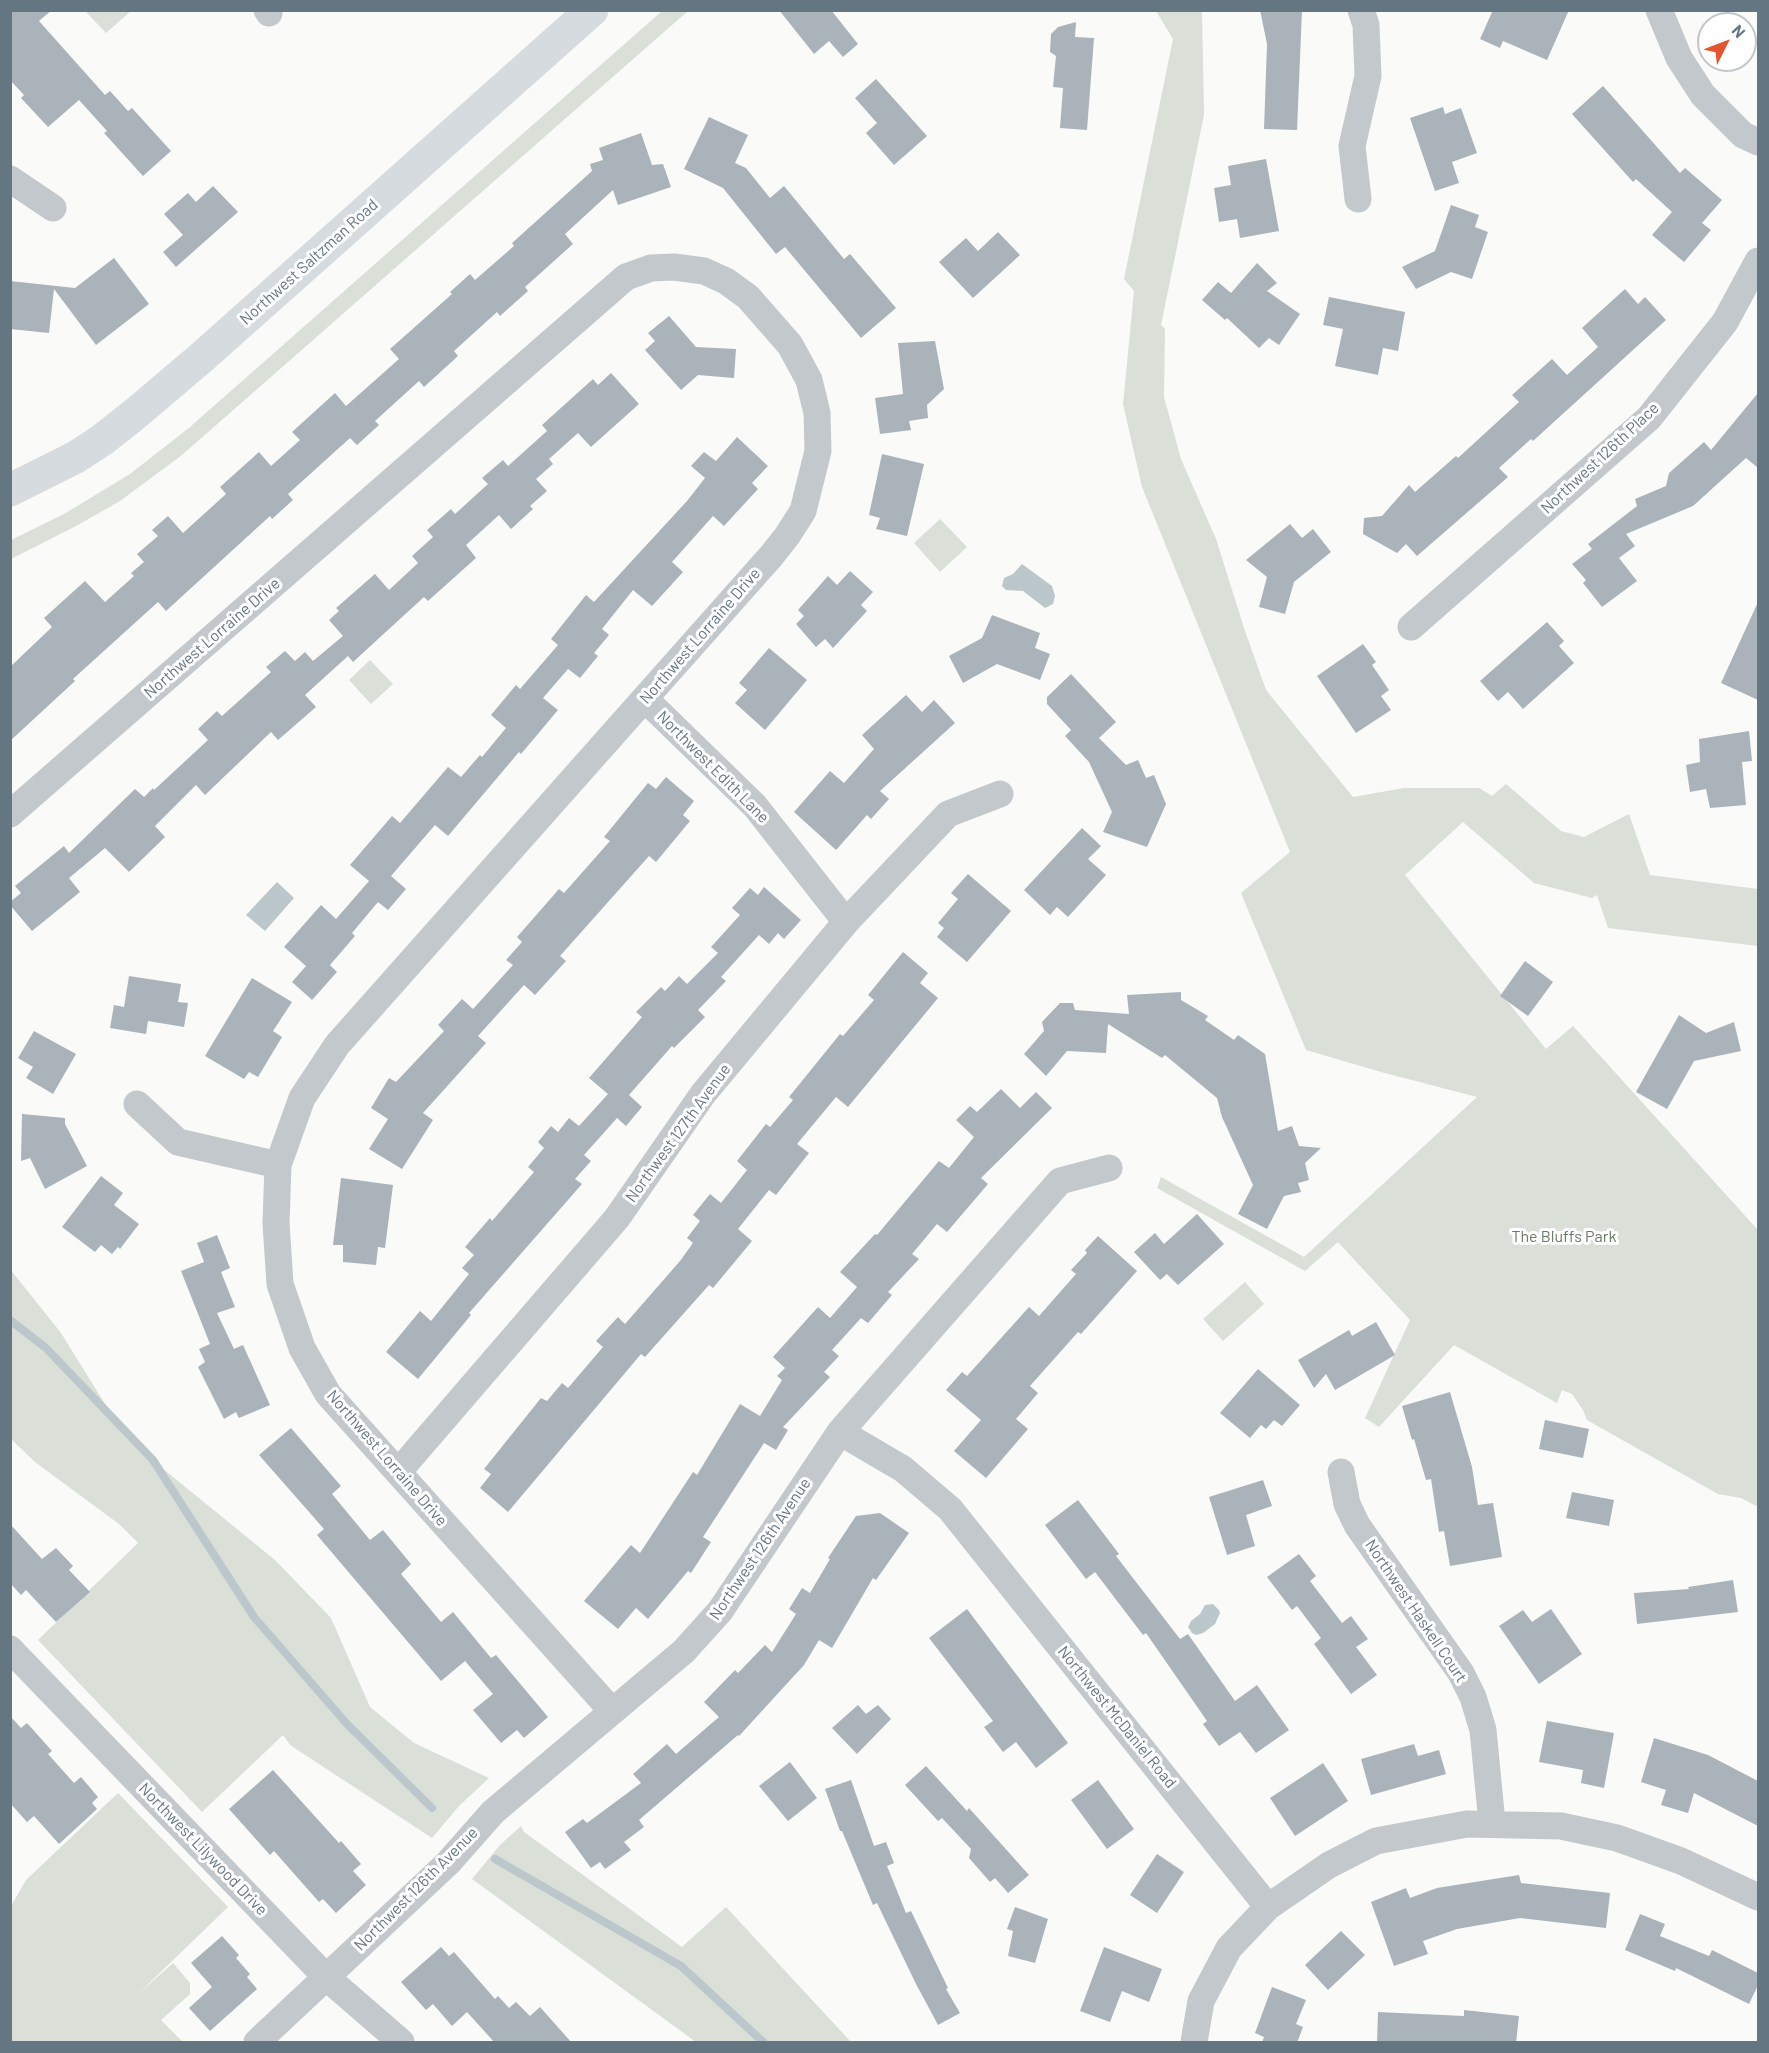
<!DOCTYPE html>
<style>
body{margin:0}
#map{position:relative;width:1769px;height:2053px;overflow:hidden;background:#fafaf8;font-family:Barlow,sans-serif}
canvas{display:block}
.frame{position:absolute;inset:0;border:12px solid #657683;pointer-events:none}
.north{position:absolute;left:1697px;top:12px;width:60px;height:60px;box-sizing:border-box;background:#fff;border:2px solid #c1c8cd;border-radius:50%;rotate:48deg;font-size:16px;font-weight:700;line-height:24px;text-align:center;color:#657683}
.north::after{content:'';display:block;margin:auto;width:21px;height:27px;background:#e4572e;clip-path:polygon(50% 0,100% 100%,50% 72%,0 100%)}
</style>
<div id="map">
<canvas width="1769" height="2053"></canvas>
<div class="frame"></div>
<div class="north">N</div>
</div>
<script>
const ctx = document.querySelector('canvas').getContext('2d');
ctx.lineJoin = 'round';
function fill(path, color) { ctx.fillStyle = color; ctx.fill(path, 'evenodd'); }
const shape = rows => new Path2D(rows.map(r => 'M' + r).join(''));
function stroke(path, color, width, dash) { ctx.strokeStyle = color; ctx.lineWidth = width; ctx.lineCap = dash ? 'butt' : 'round'; ctx.setLineDash(dash || []); ctx.stroke(path); }
function write(font, color, halo, rows, align = 'center') {
  ctx.font = font + ' Barlow,sans-serif'; ctx.lineWidth = 6; ctx.setLineDash([]); ctx.textBaseline = 'middle'; ctx.strokeStyle = halo; ctx.fillStyle = color; for (const [text, x, y, turn = 0] of rows) {
    ctx.save(); ctx.translate(x, y); ctx.rotate((+turn || 0) * Math.PI / 180); ctx.textAlign = isNaN(turn) ? turn : align; if (halo) ctx.strokeText(text, 0, 0); ctx.fillText(text, 0, 0); ctx.restore();
  }
}
fill(shape([
 [85,11,131,11,106,33],
 [662,11,688,11,182,455,120,501,76,526,11,559,11,540,64,514,130,474,190,427],
 [1156,11,1202,11,1204,115,1161,325,1165,329,1164,397,1181,459,1216,539,1245,631,1266,690,1353,797,1404,788,1479,788,1492,796,1506,784,1561,831,1584,837,1629,814,1650,875,1758,889,1758,946,1608,928,1597,895,1592,898,1534,883,1463,822,1405,875,1546,1049,1573,1026,1758,1230,1758,1507,1741,1498,1718,1494,1587,1420,1583,1410,1572,1394,1562,1390,1557,1403,1454,1345,1379,1427,1365,1418,1410,1320,1338,1242,1305,1271,1157,1188,1161,1177,1304,1257,1477,1097,1381,1072,1306,1050,1241,893,1290,852,1142,487,1123,404,1134,291,1124,279,1173,39],
 [940,519,967,547,940,572,914,543],
 [370,660,393,684,371,704,349,680],
 [10,1269,61,1333,110,1412,162,1468,275,1560,331,1618,370,1707,414,1743,489,1778,459,1806,432,1838,290,1745,283,1735,202,1812,38,1640,138,1543,119,1524,35,1462,11,1439],
 [1245,1282,1264,1304,1223,1341,1203,1319],
 [118,1793,228,1907,137,1995,173,1963,190,1983,190,1994,161,2020,183,2042,11,2042,11,1906,26,1880],
 [521,1826,524,1832,682,1947,726,1907,851,2042,696,2042,472,1879,500,1845]
]), '#dadfd7');
fill(shape([
 [1022,564,1052,586,1055,596,1053,604,1045,608,1023,591,1006,590,1002,586,1004,578,1013,574],
 [277,882,294,898,265,931,246,915],
 [1213,1604,1219,1610,1220,1613,1215,1624,1203,1633,1196,1635,1192,1633,1188,1627,1191,1621,1200,1614,1205,1605]
]), '#bbc7cb');
stroke(shape([
 [10,1320,46,1348,153,1460,254,1617,347,1724,432,1808],
 [495,1859,681,1966,763,2042]
]), '#bbc7cb', 8);
fill(shape([
 [10,10,52,10,39,21,105,95,110,91,128,111,132,108,171,151,143,176,104,133,107,131,79,100,48,127,21,98,24,95,10,80],
 [779,10,831,10,858,44,843,57,829,41,814,54],
 [1260,10,1302,10,1297,130,1264,129,1267,44],
 [1493,10,1569,10,1547,60,1503,41,1500,48,1480,39],
 [1076,22,1075,37,1094,38,1087,130,1060,128,1063,88,1053,87,1056,56,1050,52,1051,34,1058,27],
 [876,79,927,136,894,165,866,133,877,123,855,98],
 [1603,86,1680,173,1685,168,1722,200,1702,223,1711,230,1684,262,1652,235,1672,212,1636,179,1633,182,1572,114],
 [1443,107,1445,114,1461,108,1477,153,1452,162,1459,183,1435,191,1410,118],
 [709,117,748,135,735,163,746,168,770,198,784,186,844,259,850,254,896,308,861,338,785,247,776,254,723,188,684,169],
 [641,133,652,165,663,164,671,187,618,205,613,190,565,234,573,244,525,287,528,291,500,316,497,312,454,351,458,356,424,387,419,381,375,421,379,425,357,445,350,438,288,494,293,500,272,519,270,516,166,611,158,602,73,679,75,681,10,741,10,667,52,627,44,618,85,581,105,602,134,576,131,573,144,562,137,554,158,536,152,530,168,516,183,533,226,494,220,487,259,452,271,466,300,440,292,432,335,393,346,406,399,359,390,349,452,294,450,292,470,274,475,280,514,246,512,243,592,171,590,164,603,160,599,148],
 [1266,159,1279,231,1240,238,1237,219,1219,222,1214,188,1231,185,1228,166],
 [213,186,238,212,176,267,163,252,183,235,164,214,188,193,196,202],
 [1451,205,1479,215,1475,227,1488,232,1472,279,1451,272,1416,289,1402,267,1435,251],
 [998,232,1020,255,973,298,939,262,966,238,978,251],
 [114,258,149,304,96,345,54,289,49,333,10,329,10,281,75,288],
 [1257,263,1277,283,1267,291,1300,314,1279,345,1269,338,1259,348,1227,318,1225,320,1202,300,1218,282,1231,293],
 [1625,289,1638,304,1645,297,1666,320,1533,441,1531,439,1499,468,1508,477,1417,556,1406,544,1397,553,1363,534,1364,518,1382,516,1409,485,1415,492,1456,456,1458,458,1519,402,1512,395,1552,359,1567,375,1598,347,1582,328],
 [1329,297,1405,312,1398,351,1383,348,1378,375,1335,366,1343,329,1323,325],
 [669,316,696,347,736,349,734,378,698,375,681,390,645,350,655,341,648,333],
 [935,341,944,389,927,405,928,418,909,421,911,430,880,434,875,398,903,394,898,343],
 [611,373,639,404,591,447,578,433,549,459,553,464,536,479,547,491,530,506,533,509,511,529,499,515,466,545,476,558,428,601,424,597,353,662,348,656,305,695,316,707,278,740,271,732,205,795,196,785,155,826,165,837,129,872,105,848,69,878,80,892,32,931,10,905,10,902,21,893,15,886,64,846,69,853,135,789,144,797,153,788,154,790,208,740,198,729,217,711,222,716,271,672,266,667,285,651,295,661,305,652,313,661,343,636,329,620,339,611,336,608,375,574,389,590,418,563,412,556,433,537,427,530,451,509,455,514,488,484,482,478,503,460,508,466,547,431,542,425,593,379,598,385],
 [1758,393,1758,468,1746,458,1693,506,1626,534,1635,546,1619,558,1637,581,1602,607,1583,583,1586,580,1572,564,1592,549,1588,544,1637,506,1635,499,1666,486,1669,473,1704,442,1711,450],
 [737,437,768,466,752,483,758,489,724,526,713,516,672,562,683,572,652,606,633,590,602,629,609,635,594,653,598,656,580,678,568,669,543,698,558,710,521,754,519,752,448,836,435,825,391,876,406,889,388,910,378,902,352,933,355,936,330,965,337,972,312,1000,292,982,306,966,284,947,321,905,336,919,369,881,350,865,392,816,400,823,448,767,461,777,480,755,482,757,506,728,491,715,516,685,520,689,558,645,551,639,586,595,594,602,687,501,705,478,691,466,704,452,716,461],
 [882,454,924,464,907,536,876,529,880,518,869,515],
 [1290,524,1302,538,1313,529,1331,552,1294,582,1285,614,1259,607,1267,577,1246,560],
 [850,571,873,592,861,605,867,611,833,648,825,639,816,647,796,624,804,616,798,610,828,576,837,585],
 [1758,602,1758,700,1721,683],
 [992,615,1040,633,1035,648,1050,654,1040,680,997,664,963,683,949,656,982,638],
 [1547,622,1564,641,1559,646,1574,663,1523,709,1508,692,1498,701,1480,681],
 [1363,644,1376,662,1372,665,1389,690,1381,696,1391,710,1356,733,1317,676],
 [769,648,807,680,765,730,735,703,747,690,739,683],
 [1071,674,1116,722,1099,738,1126,765,1138,760,1146,778,1154,775,1166,804,1147,847,1103,832,1112,812,1089,762,1065,736,1071,730,1047,704,1047,697],
 [906,695,922,712,934,700,955,723,880,791,889,799,871,819,867,815,836,850,794,812,830,771,844,783,874,749,862,735],
 [1749,731,1752,761,1742,762,1746,805,1710,808,1706,789,1690,792,1686,765,1700,762,1699,739],
 [666,777,694,801,683,815,690,821,656,862,649,856,560,956,566,961,535,995,524,985,478,1036,486,1043,423,1113,433,1120,402,1169,369,1149,388,1119,371,1108,389,1078,396,1082,444,1031,438,1025,462,999,473,1009,513,965,506,960,522,942,517,937,559,889,564,893,610,841,604,837,648,783,656,789],
 [1082,828,1101,846,1088,859,1106,875,1068,917,1057,907,1050,915,1024,890],
 [968,874,1011,911,967,962,937,937,944,928,938,923,958,899,951,893],
 [764,887,801,920,784,939,778,933,769,944,759,935,721,977,726,981,698,1010,705,1017,674,1048,672,1046,629,1095,642,1107,626,1126,617,1118,584,1155,591,1161,575,1179,582,1184,469,1313,471,1315,418,1379,386,1352,420,1311,431,1321,469,1274,462,1268,474,1255,465,1247,490,1218,492,1221,534,1172,528,1167,544,1148,538,1142,551,1126,558,1132,569,1118,579,1126,608,1094,589,1078,642,1017,636,1012,661,987,665,991,679,976,687,984,718,953,711,947,740,915,732,908,750,888,758,895],
 [903,952,928,973,920,983,938,998,848,1107,836,1097,797,1144,809,1153,776,1195,769,1190,738,1229,752,1241,713,1288,709,1285,645,1357,641,1354,508,1512,480,1488,491,1474,484,1469,541,1398,547,1401,562,1383,568,1388,603,1347,596,1341,618,1317,625,1324,680,1261,693,1243,687,1238,700,1221,693,1215,710,1194,721,1203,747,1170,737,1161,766,1124,770,1127,793,1100,789,1097,840,1034,843,1036,874,1000,868,995],
 [1525,961,1553,982,1528,1016,1500,996],
 [129,976,181,984,178,1002,188,1003,184,1027,148,1021,146,1034,110,1028,114,1005,124,1007],
 [252,978,292,1002,273,1031,282,1037,258,1077,249,1072,244,1079,205,1056],
 [1181,992,1181,1000,1208,1016,1205,1020,1234,1040,1238,1035,1265,1054,1278,1131,1292,1126,1299,1146,1321,1148,1305,1163,1309,1180,1298,1183,1301,1192,1284,1196,1267,1229,1238,1214,1253,1185,1222,1117,1217,1098,1165,1055,1162,1058,1108,1024,1106,1053,1067,1051,1046,1076,1024,1054,1044,1031,1042,1022,1060,1003,1073,1003,1075,1010,1129,1014,1127,995],
 [1679,1015,1706,1033,1734,1022,1741,1051,1694,1061,1667,1109,1636,1092],
 [34,1031,76,1054,53,1094,26,1078,33,1067,18,1058],
 [1001,1089,1020,1108,1036,1092,1052,1108,981,1178,988,1184,947,1232,937,1224,912,1254,919,1259,888,1292,892,1295,868,1323,861,1318,832,1350,839,1356,824,1372,830,1377,783,1427,788,1430,776,1450,764,1443,703,1537,711,1542,691,1573,688,1571,648,1619,636,1608,618,1629,584,1601,631,1545,640,1553,693,1472,697,1475,740,1404,760,1416,782,1380,777,1376,785,1368,773,1357,818,1307,830,1318,857,1287,840,1272,875,1234,877,1235,939,1161,949,1168,974,1137,956,1120,970,1106,977,1112],
 [22,1114,65,1118,65,1124,87,1166,45,1189,30,1158,21,1161],
 [101,1176,123,1193,114,1205,139,1224,120,1249,118,1247,112,1254,101,1245,95,1252,62,1227],
 [341,1178,393,1185,385,1248,378,1247,376,1265,343,1262,343,1245,333,1245],
 [1197,1214,1224,1244,1178,1285,1167,1274,1160,1280,1134,1252,1155,1233,1164,1244],
 [217,1235,230,1268,221,1272,235,1307,217,1313,234,1349,243,1345,270,1405,239,1418,236,1412,224,1419,198,1367,205,1362,199,1349,210,1344,181,1271,204,1262,197,1243],
 [1098,1236,1137,1271,1081,1334,1078,1332,1030,1386,1038,1393,1016,1419,1028,1429,986,1478,954,1451,981,1420,946,1390,962,1372,967,1376,1029,1307,1039,1316,1076,1274,1071,1270,1087,1253,1085,1250],
 [1376,1322,1395,1355,1335,1390,1326,1374,1314,1388,1298,1360,1349,1330,1352,1336],
 [1258,1369,1300,1405,1282,1426,1274,1420,1266,1429,1261,1425,1250,1438,1220,1413],
 [1450,1392,1472,1467,1478,1505,1493,1503,1502,1557,1450,1566,1444,1531,1439,1532,1431,1479,1426,1480,1414,1439,1412,1440,1402,1406],
 [1545,1420,1589,1429,1583,1458,1539,1449],
 [291,1428,341,1486,332,1494,370,1540,383,1530,411,1564,401,1574,441,1622,453,1612,491,1658,496,1655,548,1717,524,1738,517,1730,501,1743,473,1710,493,1694,465,1661,441,1681,317,1535,324,1529,259,1455],
 [1263,1480,1272,1506,1246,1515,1255,1546,1227,1555,1209,1497],
 [1572,1492,1614,1500,1609,1526,1566,1518],
 [1078,1500,1119,1554,1116,1556,1180,1639,1188,1634,1235,1701,1257,1685,1289,1730,1256,1753,1240,1732,1219,1746,1203,1724,1207,1721,1146,1633,1143,1635,1095,1572,1086,1579,1045,1525],
 [880,1513,909,1533,876,1580,873,1578,832,1648,819,1640,804,1665,739,1736,738,1735,639,1820,644,1827,624,1842,631,1850,605,1869,600,1862,591,1868,565,1832,583,1819,587,1823,641,1783,633,1774,667,1744,676,1754,719,1717,704,1702,735,1670,738,1673,765,1645,772,1652,796,1614,789,1609,802,1588,810,1593,830,1559,828,1558,856,1516],
 [10,1524,42,1559,56,1548,73,1566,69,1570,90,1592,56,1622,26,1590,21,1595,10,1583],
 [1299,1554,1316,1576,1310,1581,1342,1623,1351,1616,1368,1639,1356,1647,1377,1675,1351,1694,1314,1644,1321,1638,1297,1606,1292,1610,1267,1577],
 [1733,1580,1738,1612,1637,1624,1634,1593,1689,1589,1688,1587],
 [967,1609,1068,1743,1036,1768,1016,1742,1003,1752,984,1727,993,1721,929,1638],
 [1551,1609,1582,1654,1539,1684,1499,1626,1523,1610,1532,1622],
 [858,1705,866,1714,878,1705,891,1719,857,1754,832,1728],
 [10,1716,21,1728,27,1723,52,1751,48,1754,74,1783,81,1777,98,1797,92,1803,97,1809,59,1844,34,1816,27,1822,10,1803],
 [1547,1721,1614,1733,1604,1788,1581,1783,1583,1770,1539,1762],
 [1654,1738,1708,1755,1758,1781,1758,1826,1694,1793,1688,1813,1661,1805,1666,1790,1641,1782],
 [1414,1744,1418,1756,1439,1750,1446,1774,1371,1795,1361,1759],
 [790,1762,817,1798,788,1821,759,1786],
 [1323,1763,1348,1801,1295,1836,1270,1798],
 [926,1766,967,1811,969,1808,1029,1875,1008,1893,995,1878,990,1882,969,1858,971,1849,942,1818,938,1821,905,1785],
 [273,1770,339,1843,341,1841,361,1864,353,1871,366,1885,336,1913,323,1899,319,1902,274,1851,270,1855,229,1809],
 [851,1780,874,1846,886,1842,894,1863,887,1866,906,1913,911,1911,948,1988,946,1989,960,2013,938,2025,915,1982,877,1903,873,1905,842,1831,840,1831,825,1789],
 [1098,1780,1134,1829,1107,1849,1071,1800],
 [1157,1854,1184,1872,1157,1913,1130,1895],
 [1519,1875,1521,1883,1610,1893,1606,1928,1520,1918,1457,1929,1423,1941,1428,1954,1394,1966,1371,1902,1406,1888,1410,1898,1437,1888],
 [1015,1907,1048,1919,1035,1963,1008,1956,1013,1931,1007,1929],
 [1640,1914,1665,1924,1660,1936,1709,1956,1712,1950,1758,1973,1758,1985,1749,2004,1676,1968,1675,1971,1625,1950],
 [1341,1931,1365,1955,1328,1990,1305,1965],
 [222,1936,239,1955,236,1958,250,1974,247,1977,257,1989,210,2031,189,2008,212,1987,191,1963],
 [441,1947,449,1956,454,1952,495,1999,498,1996,509,2008,516,2002,530,2016,540,2007,572,2043,495,2043,467,2012,452,2026,433,2004,426,2010,401,1982],
 [1104,1947,1162,1969,1149,2002,1122,1991,1110,2022,1080,2011],
 [1272,1987,1306,2000,1296,2024,1303,2027,1297,2043,1262,2043,1264,2037,1255,2033],
 [1464,2010,1519,2016,1516,2043,1377,2043,1378,2012,1464,2016]
]), '#aab3b9');
stroke(shape([
 [267,10,269,13],
 [1659,10,1679,58,1703,95,1743,135,1758,142],
 [10,179,53,208],
 [1358,199,1352,146,1368,76,1366,25,1361,10],
 [1411,627,1649,418,1725,322,1758,261],
 [645,699,755,806,846,922],
 [10,814,626,277,651,268,674,267,704,271,726,281,748,297,790,345,809,380,817,413,818,451,803,511,787,536,772,555,337,1045,302,1098,278,1165,276,1223,280,1284,302,1348,328,1394,612,1711],
 [137,1104,178,1142,278,1165],
 [840,1432,903,1469,950,1509,1268,1907],
 [399,1471,617,1218,703,1094,846,922,948,814,1000,794],
 [1341,1472,1347,1504,1357,1525,1461,1673,1473,1697,1483,1730,1492,1823],
 [10,1649,326,1977,401,2042],
 [257,2042,448,1863,493,1812,684,1651,720,1611,840,1432,1060,1181,1109,1168],
 [1194,2042,1201,2001,1229,1948,1268,1907,1329,1865,1376,1841,1467,1824,1561,1826,1617,1838,1681,1861,1758,1897]
]), '#c3c8cc', 27);
stroke(shape([
 [10,490,76,457,102,440,135,414,201,358,592,10]
]), '#d6dbdf', 33);
write('16px', '#657683', '#fff', [
 ["Northwest Saltzman Road",309,262,-42],
 ["Northwest 126th Place",1600,458,-43],
 ["Northwest Lorraine Drive",700,636,-49],
 ["Northwest Lorraine Drive",212,638,-41],
 ["Northwest Edith Lane",713,767,45],
 ["Northwest 127th Avenue",678,1133,-54],
 ["Northwest Lorraine Drive",387,1458,49],
 ["Northwest 126th Avenue",760,1549,-56],
 ["Northwest Haskell Court",1416,1611,56],
 ["Northwest McDaniel Road",1117,1717,51],
 ["Northwest Lilywood Drive",203,1849,46],
 ["Northwest 126th Avenue",416,1889,-45]
]);
write('16px', '#687a64', '#fff', [
 ["The Bluffs Park",1564,1237]
]);
</script>
